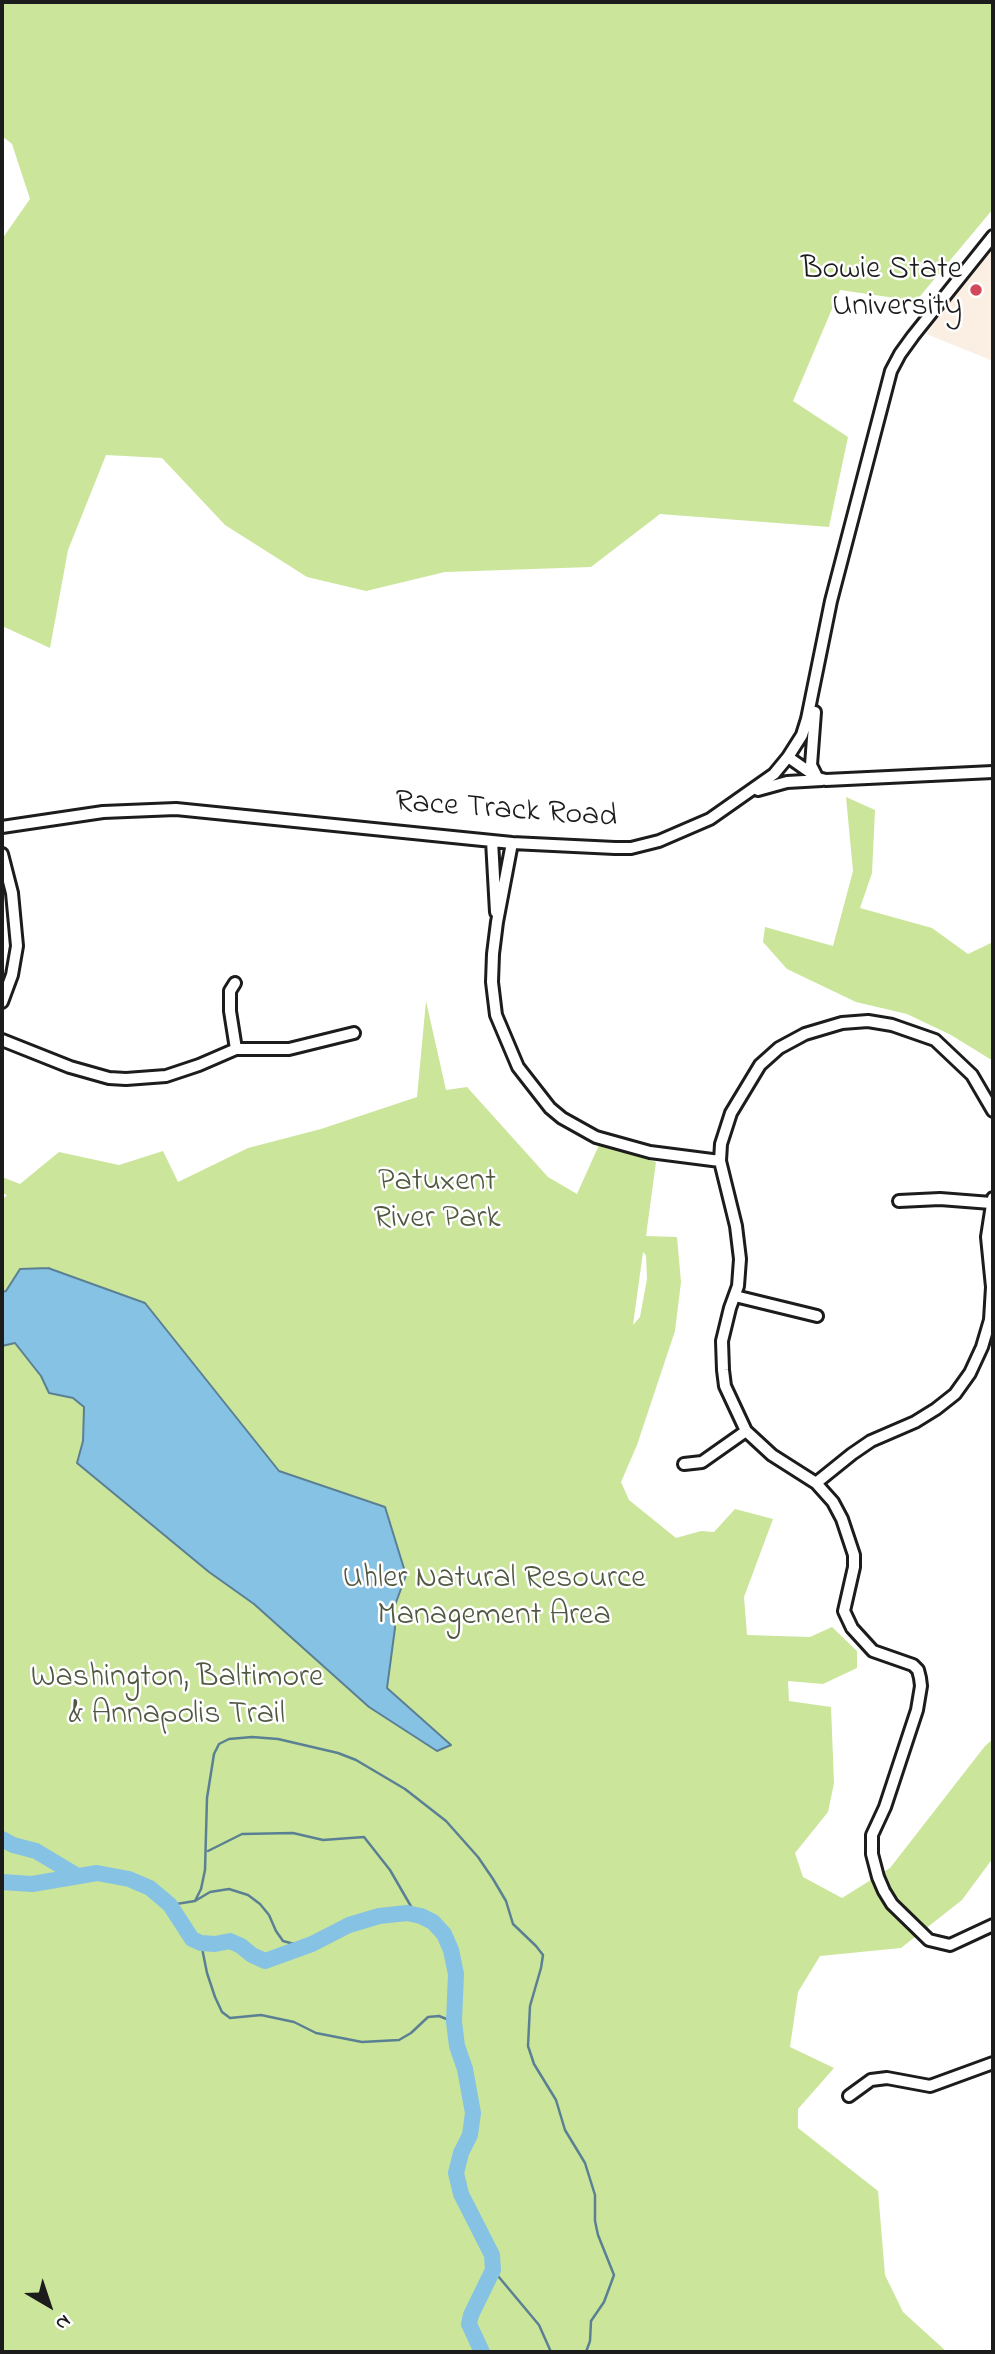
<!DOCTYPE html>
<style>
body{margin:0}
#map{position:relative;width:995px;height:2354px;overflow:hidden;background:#fff;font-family:"Indie Flower",sans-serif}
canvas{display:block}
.frame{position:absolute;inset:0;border:4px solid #1c1c1c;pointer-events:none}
.north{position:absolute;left:14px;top:2270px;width:70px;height:70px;-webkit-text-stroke:5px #fff;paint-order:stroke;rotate:141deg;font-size:19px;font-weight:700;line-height:28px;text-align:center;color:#1c1c1c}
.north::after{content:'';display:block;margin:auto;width:24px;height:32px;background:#1c1c1c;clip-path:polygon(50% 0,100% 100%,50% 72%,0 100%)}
</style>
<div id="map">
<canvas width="995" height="2354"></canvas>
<div class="frame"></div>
<div class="north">N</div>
</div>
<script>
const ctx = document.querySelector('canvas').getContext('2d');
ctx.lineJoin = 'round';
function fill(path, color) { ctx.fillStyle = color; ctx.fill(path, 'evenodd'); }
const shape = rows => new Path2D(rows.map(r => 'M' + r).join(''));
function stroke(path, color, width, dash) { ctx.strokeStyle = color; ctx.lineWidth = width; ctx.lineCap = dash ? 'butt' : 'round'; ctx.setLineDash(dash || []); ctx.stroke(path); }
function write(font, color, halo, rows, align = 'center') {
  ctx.font = font + ' "Indie Flower",sans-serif'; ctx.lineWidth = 5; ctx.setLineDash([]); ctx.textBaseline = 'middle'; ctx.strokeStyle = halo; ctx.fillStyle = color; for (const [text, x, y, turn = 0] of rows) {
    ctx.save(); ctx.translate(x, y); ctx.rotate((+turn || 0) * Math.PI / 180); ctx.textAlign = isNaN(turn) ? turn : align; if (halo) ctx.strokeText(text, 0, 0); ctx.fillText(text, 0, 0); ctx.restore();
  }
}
fill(shape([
 [993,246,993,361,926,334]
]), '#fbefe3');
fill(shape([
 [2,2,993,2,993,209,916,301,840,290,793,401,848,437,829,527,660,514,591,567,445,572,366,591,307,577,225,525,162,458,106,455,68,550,50,648,2,626,2,239,30,199,12,144,2,136],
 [846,797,875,810,872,873,860,908,932,928,968,954,993,942,993,1059,990,1059,951,1035,907,1014,856,1002,787,969,763,942,765,927,833,946,853,871],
 [426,1001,446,1090,467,1087,548,1177,577,1194,599,1145,656,1162,646,1236,677,1237,681,1282,675,1331,637,1445,621,1482,629,1500,676,1538,701,1531,714,1532,735,1509,773,1519,744,1597,747,1635,810,1637,832,1627,857,1651,857,1668,823,1684,788,1681,789,1701,831,1707,834,1783,828,1812,795,1853,803,1877,842,1898,890,1868,985,1746,993,1739,993,1858,962,1900,901,1948,820,1956,798,1992,790,2047,834,2068,798,2109,798,2128,878,2191,885,2275,903,2312,947,2352,2,2352,2,1200,7,1195,2,1193,2,1177,20,1184,59,1152,119,1165,163,1151,178,1182,248,1148,321,1129,417,1097],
 [643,1252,646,1255,647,1279,640,1317,633,1325]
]), '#cbe59b');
const water = shape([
 [48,1268,145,1303,279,1471,385,1507,406,1575,394,1608,395,1628,387,1688,451,1745,437,1751,369,1707,254,1604,209,1572,77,1463,83,1441,84,1407,73,1398,49,1393,41,1376,15,1343,2,1346,2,1292,6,1291,20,1269,48,1268]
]);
fill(water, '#85c2e4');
stroke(water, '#5b8094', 2);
stroke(shape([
 [208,1851,242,1834,293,1833,323,1840,364,1837,390,1870,416,1915],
 [195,1901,201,1889,205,1870,207,1798,214,1754,219,1744,229,1739,252,1737,278,1739,338,1753,356,1760,405,1789,446,1821,478,1857,493,1879,506,1901,513,1924,536,1946,543,1955,541,1968,530,2006,528,2046,534,2064,556,2100,565,2130,585,2163,595,2195,595,2221,598,2235,614,2275,604,2302,591,2321,590,2341,586,2352],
 [170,1905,195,1901,210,1892,229,1889,248,1895,260,1904,269,1915,276,1931,283,1941,294,1944,312,1944],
 [201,1943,207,1973,215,1997,222,2012,230,2018,261,2015,294,2022,316,2033,362,2042,399,2040,411,2033,428,2017,439,2016,454,2022],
 [493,2270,539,2325,551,2352]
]), '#5b8094', 2.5);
stroke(shape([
 [2,1839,13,1845,36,1851,76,1875],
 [2,1882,32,1884,97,1873,129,1879,150,1888,170,1905,192,1939,201,1943,215,1944,230,1941,241,1946,252,1955,265,1961,312,1944,349,1925,379,1916,407,1913,421,1916,433,1922,444,1934,451,1950,456,1974,454,2022,457,2046,465,2069,473,2113,470,2135,461,2153,456,2173,461,2194,492,2255,493,2270,471,2315,469,2324,482,2352]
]), '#85c2e4', 16);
const minor = shape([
 [815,712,811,765,816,775],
 [788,757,818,778,826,780,993,772],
 [758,790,787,782,822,780],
 [2,827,103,812,176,809,512,843,615,848,631,848,659,841,710,819,774,774,788,757,802,735,807,719,831,601,891,371,900,354,913,336,993,236],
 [492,841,496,912],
 [512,843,497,922,493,954,492,982,496,1015,518,1067,550,1108,562,1118,596,1137,650,1152,720,1161],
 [2,854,12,893,17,946,12,975,2,1002],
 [235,983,230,991,230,1011,236,1049],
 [2,1040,70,1067,109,1078,126,1079,166,1076,199,1065,236,1049,289,1049,354,1033],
 [993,1111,972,1075,935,1040,892,1025,868,1021,842,1023,805,1034,779,1048,760,1065,731,1113,721,1144,720,1161,736,1226,740,1259,738,1286,730,1308,722,1341,723,1370,725,1386,746,1431,772,1455,816,1483,833,1502,842,1519,854,1555,854,1567,844,1611,852,1628,873,1651,913,1665,918,1670,920,1678,921,1686,917,1710,885,1807,872,1835,872,1854,878,1877,884,1891,892,1904,929,1940,950,1945,993,1925],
 [899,1201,940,1199,991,1203],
 [735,1296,817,1316],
 [684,1464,702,1462,746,1431],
 [816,1483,852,1454,871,1441,915,1422,936,1409,955,1394,970,1373,982,1347,990,1320,992,1287,987,1237,993,1198],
 [849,2096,871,2080,887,2078,930,2086,993,2063]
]);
stroke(minor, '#1c1c1c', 16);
stroke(minor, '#fff', 10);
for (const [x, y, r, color] of [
 [976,290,7,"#d1495b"]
]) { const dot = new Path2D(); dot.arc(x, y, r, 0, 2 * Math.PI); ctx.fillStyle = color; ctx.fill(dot); stroke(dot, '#fff', 2.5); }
write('32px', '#1c1c1c', '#fff', [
 ["Bowie State",962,272],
 ["University",962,309]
], 'right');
write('32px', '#1c1c1c', '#fff', [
 ["Race Track Road",506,812,4]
]);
write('32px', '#515842', '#fff', [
 ["Patuxent",437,1184],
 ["River Park",437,1221],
 ["Uhler Natural Resource",494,1581],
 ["Management Area",494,1618],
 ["Washington, Baltimore",177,1680],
 ["& Annapolis Trail",177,1717]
]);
</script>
